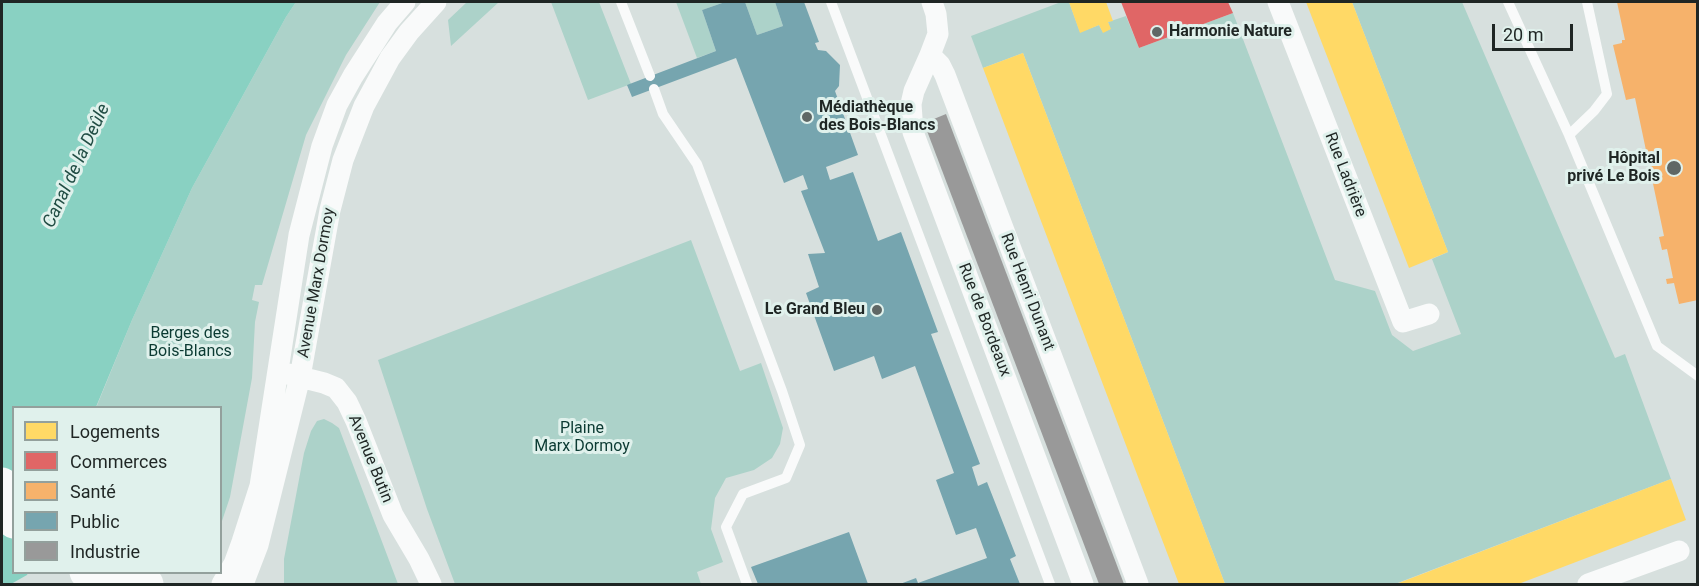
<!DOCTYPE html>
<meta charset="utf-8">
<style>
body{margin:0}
#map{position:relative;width:1699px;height:586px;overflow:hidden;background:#d7e0de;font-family:Roboto,sans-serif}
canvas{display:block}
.frame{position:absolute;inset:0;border:3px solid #1f2624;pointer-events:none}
.legend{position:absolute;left:12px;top:406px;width:210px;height:168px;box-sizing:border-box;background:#e0f1ec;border:2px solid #93a09c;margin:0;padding:8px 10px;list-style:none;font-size:18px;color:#1f2624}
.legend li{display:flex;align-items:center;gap:12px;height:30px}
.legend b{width:30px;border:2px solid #93a09c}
.scale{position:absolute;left:1492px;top:24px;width:81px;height:27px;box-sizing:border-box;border:3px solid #1f2624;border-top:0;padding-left:8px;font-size:18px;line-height:21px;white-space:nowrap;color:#1f2624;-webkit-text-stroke:4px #e0f1ec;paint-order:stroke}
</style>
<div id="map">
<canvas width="1699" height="586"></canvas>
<div class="frame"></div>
<ul class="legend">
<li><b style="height:16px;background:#ffd966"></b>Logements</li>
<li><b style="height:16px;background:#e06666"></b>Commerces</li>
<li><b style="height:16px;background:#f6b26b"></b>Santé</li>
<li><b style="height:16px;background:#76a5af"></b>Public</li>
<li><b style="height:16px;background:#999"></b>Industrie</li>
</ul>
<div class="scale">20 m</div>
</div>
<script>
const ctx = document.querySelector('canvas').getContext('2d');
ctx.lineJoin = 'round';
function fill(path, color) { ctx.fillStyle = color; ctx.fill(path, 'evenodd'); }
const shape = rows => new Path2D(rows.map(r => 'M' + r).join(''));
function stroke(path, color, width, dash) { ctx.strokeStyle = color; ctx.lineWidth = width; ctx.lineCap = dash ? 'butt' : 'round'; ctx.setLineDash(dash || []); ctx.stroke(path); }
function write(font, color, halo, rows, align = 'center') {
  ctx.font = font + ' Roboto,sans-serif'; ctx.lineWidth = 6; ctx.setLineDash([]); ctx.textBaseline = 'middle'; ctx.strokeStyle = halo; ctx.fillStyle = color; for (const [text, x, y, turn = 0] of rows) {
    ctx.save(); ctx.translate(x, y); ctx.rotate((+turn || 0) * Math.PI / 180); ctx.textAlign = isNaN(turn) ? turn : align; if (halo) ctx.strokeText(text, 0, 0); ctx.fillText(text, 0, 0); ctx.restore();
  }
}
fill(shape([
 [296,2,380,2,346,55,306,135,262,285,255,285,252,300,259,302,255,322,252,378,230,497,221,524,220,408,96,408,132,320,192,188,286,17],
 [467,2,499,2,451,46,448,20],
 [551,2,599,2,631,84,588,100],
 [676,2,725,2,702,10,716,51,697,58],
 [745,2,775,2,783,26,757,35],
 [1061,2,1069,2,1080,32,1099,25,1103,32,1110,29,1108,22,1126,16,1139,48,1233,13,1335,280,1375,291,1392,335,1413,351,1461,334,1432,259,1448,252,1352,2,1462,2,1615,358,1625,354,1671,479,1395,584,1225,584,1023,53,983,68,971,36],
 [691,240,740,371,761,363,783,428,780,444,772,458,754,470,726,478,715,498,711,529,723,562,697,572,701,584,455,584,427,509,378,360],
 [324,419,332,423,339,428,398,584,284,584,284,559,304,453,311,431,317,421]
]), '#acd2c9');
fill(shape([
 [2,2,296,2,286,17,192,188,132,320,96,407,14,408,14,572,28,573,27,575,11,584,2,584]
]), '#89d1c2');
fill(shape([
 [1069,2,1106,2,1113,21,1108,22,1111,29,1103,33,1099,25,1080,33],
 [1306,2,1352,2,1448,252,1409,268],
 [1023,53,1225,584,1179,584,1135,469,983,68],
 [1671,479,1686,520,1521,583,1396,584]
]), '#ffd966');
fill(shape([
 [1121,2,1228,2,1233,13,1139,48]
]), '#e06666');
fill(shape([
 [1617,2,1698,2,1698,300,1679,304,1674,283,1667,284,1666,279,1673,278,1667,249,1662,250,1659,237,1664,236,1635,98,1626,100,1613,45,1622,43,1622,40,1625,40]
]), '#f6b26b');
fill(shape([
 [725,2,745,2,757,35,783,26,775,2,804,2,819,42,815,43,818,50,826,51,840,65,839,86,835,91,858,155,826,167,830,180,853,172,878,241,901,232,938,332,931,334,980,464,972,467,978,486,987,482,1016,556,1010,559,1020,584,900,584,916,578,918,583,987,558,976,528,956,535,936,480,954,473,915,366,882,379,874,356,834,371,806,293,819,287,808,254,825,253,801,191,808,189,803,175,784,183,736,58,632,97,627,85,716,51,702,10],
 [849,532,868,584,758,584,751,567]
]), '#76a5af');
fill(shape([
 [946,114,1124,584,1099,584,924,123]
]), '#999');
stroke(shape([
 [621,2,650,76],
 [831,2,1050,584],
 [1508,2,1569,135,1657,346,1698,376],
 [654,89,663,114,697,164,782,391,800,445,786,478,743,494,726,527,747,584],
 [1569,135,1594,111,1607,94,1587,2]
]), '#f9fafa', 10);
stroke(shape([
 [932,2,936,14,938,34,930,55,914,91,911,104,913,132,1083,584],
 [1278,2,1403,322,1429,314],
 [930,55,940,65,945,75,1138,584],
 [288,374,324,383,336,388,347,402,356,421,393,515,419,559,431,584],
 [222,584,234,564,242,542,260,486,299,235,322,146,337,105,353,76,387,23,405,2],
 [243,584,258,545,300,377,330,210,343,160,364,106,390,58,409,32,436,2],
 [1588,584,1679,551]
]), '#f9fafa', 21);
stroke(shape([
 [2,484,14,492],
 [2,513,14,522],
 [86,572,102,584],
 [130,572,147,584]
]), '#f9fafa', 33);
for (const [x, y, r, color] of [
 [1157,32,6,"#5f6765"],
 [807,117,6,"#5f6765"],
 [1674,168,8,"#5f6765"],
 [877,310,6,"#5f6765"]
]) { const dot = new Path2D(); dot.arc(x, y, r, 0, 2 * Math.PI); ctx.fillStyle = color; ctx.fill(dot); stroke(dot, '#e0f1ec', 2); }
write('bold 16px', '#1f2624', '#e0f1ec', [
 ["Harmonie Nature",1169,32],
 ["Médiathèque",819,108],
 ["des Bois-Blancs",819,126],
 ["Hôpital",1660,159,"right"],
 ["privé Le Bois",1660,177,"right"],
 ["Le Grand Bleu",865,310,"right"]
], 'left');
write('16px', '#1f2624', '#e0f1ec', [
 ["Rue Ladrière",1345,175,69],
 ["Avenue Marx Dormoy",317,283,-80],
 ["Rue Henri Dunant",1027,292,69],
 ["Rue de Bordeaux",984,320,69],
 ["Avenue Butin",370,459,68]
]);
write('16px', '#0b3a32', '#e0f1ec', [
 ["Berges des",190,334],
 ["Bois-Blancs",190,352],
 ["Plaine",582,429],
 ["Marx Dormoy",582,447]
]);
write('italic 18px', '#214d44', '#e0f1ec', [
 ["Canal de la Deûle",77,166,-65]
]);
</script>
